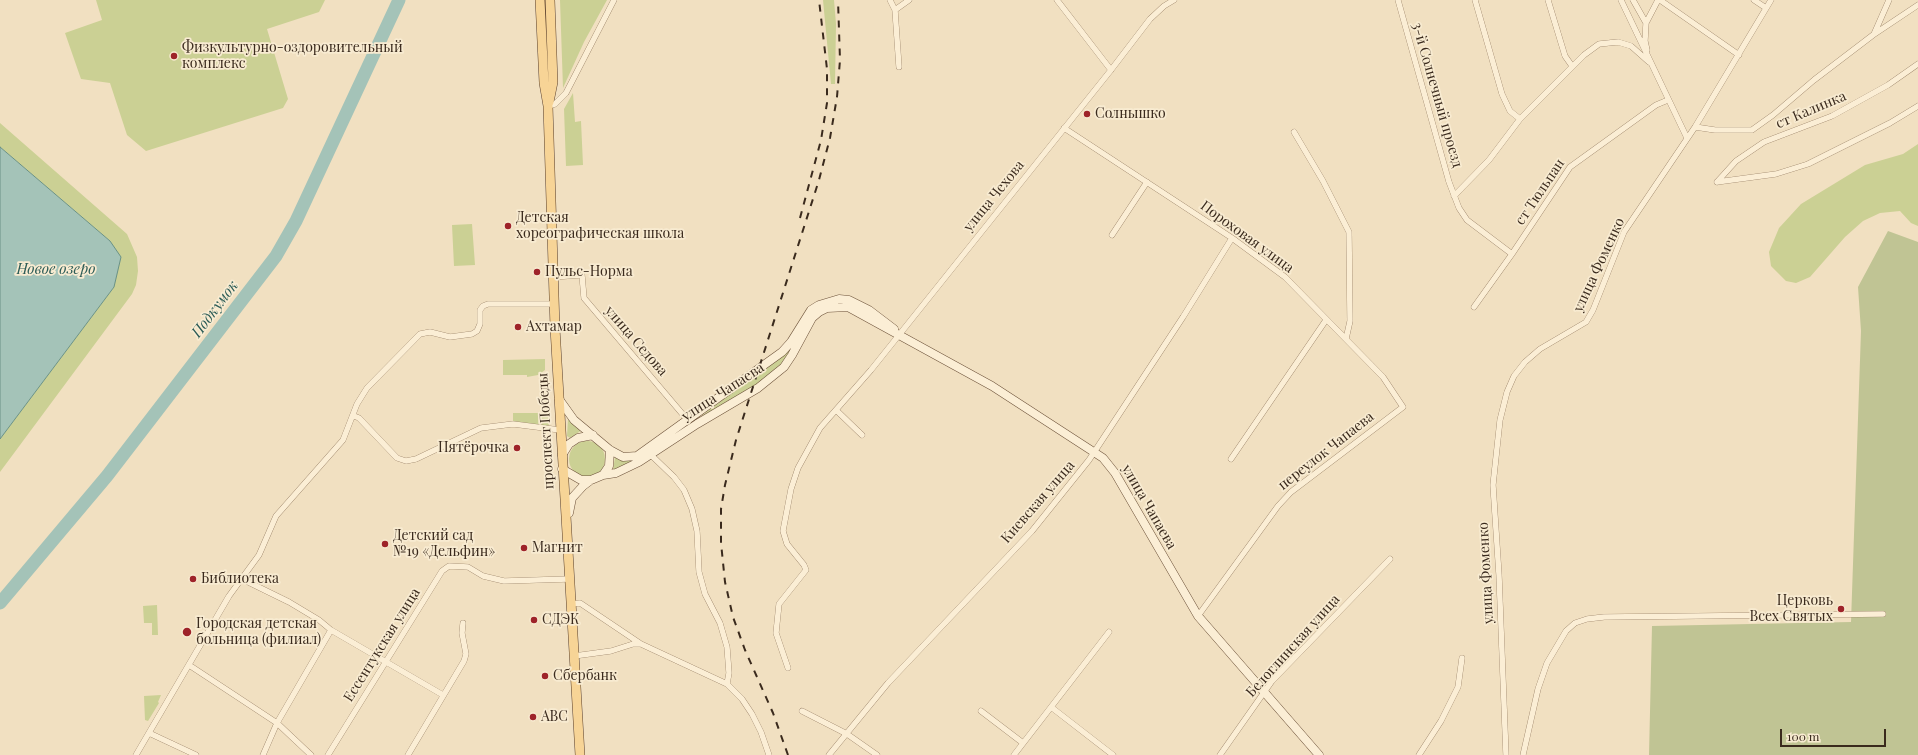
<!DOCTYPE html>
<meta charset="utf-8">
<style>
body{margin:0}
#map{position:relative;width:1918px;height:755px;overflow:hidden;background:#f1e0c1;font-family:"Playfair Display",serif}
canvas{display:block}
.scale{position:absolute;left:1780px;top:729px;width:106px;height:18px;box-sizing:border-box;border:2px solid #3a2a1d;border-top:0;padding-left:5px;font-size:12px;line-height:14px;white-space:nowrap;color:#3a2a1d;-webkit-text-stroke:3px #f8ebd1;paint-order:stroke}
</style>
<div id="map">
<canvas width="1918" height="755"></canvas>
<div class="scale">100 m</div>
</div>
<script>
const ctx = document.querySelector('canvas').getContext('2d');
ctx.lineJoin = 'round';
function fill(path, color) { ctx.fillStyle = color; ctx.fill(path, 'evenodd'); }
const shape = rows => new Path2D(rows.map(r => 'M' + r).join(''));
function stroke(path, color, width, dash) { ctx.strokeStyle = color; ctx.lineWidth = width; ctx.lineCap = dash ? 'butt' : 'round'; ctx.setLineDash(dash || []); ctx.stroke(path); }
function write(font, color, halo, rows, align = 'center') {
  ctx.font = font + ' "Playfair Display",serif'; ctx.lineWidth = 3.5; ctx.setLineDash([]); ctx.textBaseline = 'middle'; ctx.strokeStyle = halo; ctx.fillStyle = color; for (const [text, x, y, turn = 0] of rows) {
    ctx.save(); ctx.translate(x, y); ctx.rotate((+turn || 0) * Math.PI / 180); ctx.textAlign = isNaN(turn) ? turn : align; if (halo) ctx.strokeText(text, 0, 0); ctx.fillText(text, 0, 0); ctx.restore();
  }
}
fill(shape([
 [96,0,325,0,319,12,267,29,288,99,283,108,146,151,127,135,110,83,81,79,65,33,102,20],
 [560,0,607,0,584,42,563,88],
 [823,0,834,0,836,24,835,84,831,84],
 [573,93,575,122,581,121,583,165,566,166,564,109],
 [0,123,127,234,137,257,138,271,136,285,132,294,0,472,0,439,114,287,110,241,0,147],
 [1918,144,1918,226,1911,223,1900,211,1880,213,1863,221,1845,237,1810,277,1796,283,1786,281,1771,266,1769,252,1779,228,1801,204,1865,165,1903,154],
 [472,224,475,265,454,266,452,225],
 [794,345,781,364,756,385,696,420],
 [545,359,545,370,538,375,527,377,527,375,503,375,503,360],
 [542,382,546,382,547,402,544,403,540,400,540,385],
 [513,413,548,413,549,428,513,423],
 [568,419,582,430,570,438,567,436],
 '569 459a18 18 0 1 1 36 0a18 18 0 1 1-36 0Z',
 [615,457,631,461,632,462,613,470],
 [157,605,158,635,152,635,152,623,144,623,143,606],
 [161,695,158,702,159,703,148,721,145,720,144,696]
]), '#cbd094');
fill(shape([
 [1888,231,1918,242,1918,755,1649,755,1652,626,1851,622,1861,331,1858,287]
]), '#c0c494');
const water = shape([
 [0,147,110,241,121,257,114,287,0,439,0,147]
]);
fill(water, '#a4c3b8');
stroke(water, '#6a9286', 1);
stroke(shape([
 [0,603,107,476,276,256,296,221,399,0]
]), '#a4c3b8', 13);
const street = shape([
 [890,0,895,10,899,67],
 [1057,0,1111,70],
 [1398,0,1449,182,1459,208,1467,220,1512,254],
 [1475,0,1502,94,1510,111,1520,119],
 [1548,0,1565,56,1572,66],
 [1621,0,1687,138],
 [1633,0,1646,23],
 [1660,0,1739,55],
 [1754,0,1766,8],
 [895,10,909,0],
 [1874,34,1889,0],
 [1647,50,1645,41,1646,23,1658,0],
 [548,106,555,104,566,93,614,0],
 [1695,127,1715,130,1752,130,1773,115,1814,80,1873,35,1918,5],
 [1064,128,1232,238,1285,277,1383,377,1403,407,1291,492,1278,506,1198,616],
 [1294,132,1323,181,1349,232,1350,321,1346,339],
 [1717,182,1736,161,1764,142,1832,116,1888,85,1918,64],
 [1717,182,1776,174,1808,164,1890,123,1918,106],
 [1454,196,1489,160,1520,119,1584,55,1599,44,1618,42,1631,46,1649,62],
 [1112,235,1147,182],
 [553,277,582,275,584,298,685,417],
 [1474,307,1512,254,1570,167,1656,105,1668,100],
 [836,410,862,435],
 [354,416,359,418,397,458,406,461,416,459,481,428,513,424,560,430],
 [651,455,674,477,684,490,692,509,697,531,699,572,705,594,720,623,727,647,729,673,727,684],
 [1231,459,1326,320],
 [242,579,289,602,319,620,331,630,443,695],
 [571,604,580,603,641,644,727,684,742,699,752,714,761,732,769,755],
 [574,656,611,651,633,644,641,644],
 [189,665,277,723,311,755],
 [788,668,776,633,779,604,806,570,804,565,787,544,783,531,791,489,798,468,820,428,871,370,1111,70,1150,19,1164,6,1174,0],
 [1051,707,1113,755],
 [802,711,847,734,877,755],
 [981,711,1023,743],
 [149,733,196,755],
 [136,755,229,596,259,555,276,516,343,440,357,404,367,388,420,334,430,332,450,337,472,334,477,331,480,324,480,310,483,306,488,304,553,304],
 [263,755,277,723,331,630],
 [328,755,442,571,449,566,468,567,483,576,504,581,569,579],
 [408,755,464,661,466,654,462,633,463,623],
 [829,755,888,683,1032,531,1089,460,1183,317,1232,238],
 [1014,755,1109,632],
 [1220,755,1272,681,1390,559],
 [1419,755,1441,721,1458,687,1462,658],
 [1506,755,1499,575,1493,485,1500,420,1507,392,1514,376,1525,362,1540,349,1586,322,1593,310,1624,232,1695,127,1771,0],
 [1523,755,1538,689,1547,663,1566,631,1575,623,1587,619,1604,617,1883,614]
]);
const secondary = shape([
 [559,399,574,420,610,450,623,457,637,456,782,352,791,342,811,310,819,305,839,299,849,300,869,310,894,329],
 [562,455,569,444,578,438,593,435],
 [562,469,581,480,591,480],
 [603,475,609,466,610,450],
 [569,513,572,498,583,486,591,480,603,475,616,473,639,462,697,424,758,388,784,367,792,355,812,318,819,312,827,308,848,307,992,386,1103,458,1115,473,1198,616,1319,755]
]);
const primary = shape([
 [540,0,544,83,548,106,555,328,580,755],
 [549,102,553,82,550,0]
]);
stroke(street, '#8b7157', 6);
stroke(secondary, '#6d523a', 9);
stroke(primary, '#593f2c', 10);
stroke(street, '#fbeed5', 5.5);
stroke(secondary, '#fbeed5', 8);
stroke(primary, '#f7d496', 9);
stroke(shape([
 [800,218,821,140,827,103,827,69,819,0],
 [788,755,773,713,745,650,733,617,725,582,721,543,721,509,725,485,736,440,819,180,830,138,837,97,840,60,838,0]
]), '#3a2a1d', 2, [7, 7]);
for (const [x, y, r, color] of [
 [174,56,4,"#9e2329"],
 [1087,114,4,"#9e2329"],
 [508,226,4,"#9e2329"],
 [537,272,4,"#9e2329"],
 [518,327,4,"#9e2329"],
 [517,448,4,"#9e2329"],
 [385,544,4,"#9e2329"],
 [524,548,4,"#9e2329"],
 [193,579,4,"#9e2329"],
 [1841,609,4,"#9e2329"],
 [534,620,4,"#9e2329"],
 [187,632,5,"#9e2329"],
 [545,676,4,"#9e2329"],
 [533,717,4,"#9e2329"]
]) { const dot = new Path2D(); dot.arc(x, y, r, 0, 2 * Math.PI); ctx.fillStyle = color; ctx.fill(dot); stroke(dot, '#f8ebd1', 1.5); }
write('14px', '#3a2a1d', '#f8ebd1', [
 ["Физкультурно-оздоровительный",182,48],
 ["комплекс",182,64],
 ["Солнышко",1095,114],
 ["Детская",516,218],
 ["хореографическая школа",516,234],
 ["Пульс-Норма",545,272],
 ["Ахтамар",526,327],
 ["Пятёрочка",509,448,"right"],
 ["Детский сад",393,536],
 ["№19 «Дельфин»",393,552],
 ["Магнит",532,548],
 ["Библиотека",201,579],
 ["Церковь",1833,601,"right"],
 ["Всех Святых",1833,617,"right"],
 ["СДЭК",542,620],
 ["Городская детская",196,624],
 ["больница (филиал)",196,640],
 ["Сбербанк",553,676],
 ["ABC",541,717]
], 'left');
write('14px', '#3a2a1d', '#f8ebd1', [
 ["3-й Солнечный проезд",1437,95,74],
 ["ст Калинка",1811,110,-23],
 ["ст Тюльпан",1540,192,-56],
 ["улица Чехова",994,196,-51],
 ["Пороховая улица",1247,237,36],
 ["улица Фоменко",1599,265,-65],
 ["улица Седова",636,341,49],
 ["улица Чапаева",723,392,-33],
 ["проспект Победы",546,431,-93],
 ["переулок Чапаева",1326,451,-38],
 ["Киевская улица",1038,502,-49],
 ["улица Чапаева",1149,507,60],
 ["улица Фоменко",1486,573,-93],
 ["Ессентукская улица",382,645,-58],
 ["Белоглинская улица",1293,646,-48]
]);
write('italic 15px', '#2b5b56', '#f8ebd1', [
 ["Новое озеро",56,269],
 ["Подкумок",215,309,-53]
]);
</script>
